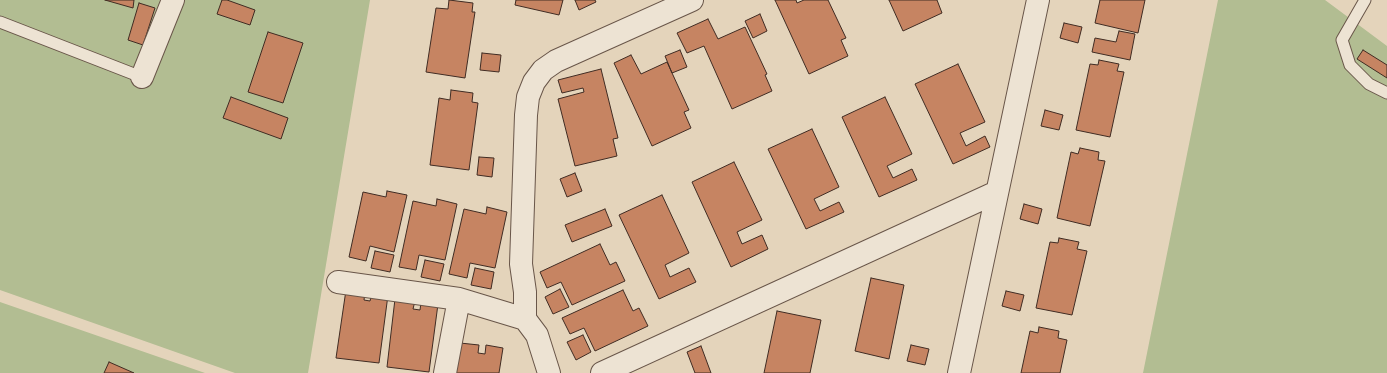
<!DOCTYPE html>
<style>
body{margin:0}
canvas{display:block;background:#e4d4bb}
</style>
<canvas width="1387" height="373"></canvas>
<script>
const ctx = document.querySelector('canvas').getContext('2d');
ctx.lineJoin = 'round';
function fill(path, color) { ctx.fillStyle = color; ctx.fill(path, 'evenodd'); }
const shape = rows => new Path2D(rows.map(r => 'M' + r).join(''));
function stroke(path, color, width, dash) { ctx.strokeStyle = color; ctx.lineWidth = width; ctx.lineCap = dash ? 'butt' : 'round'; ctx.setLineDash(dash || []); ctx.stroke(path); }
fill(shape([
 [0,0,370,0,308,373,235,373,0,290],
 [1218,0,1325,0,1387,46,1387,373,1143,373],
 [0,302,205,373,0,373]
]), '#b2bd92');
const building = shape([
 [105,0,134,0,133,8,105,0],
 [222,0,227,0,255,10,250,25,217,14,222,0],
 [449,0,473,3,472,12,475,12,465,78,426,72,436,8,448,9,449,0],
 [516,0,563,0,559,15,515,5,516,0],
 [575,0,595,0,596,2,579,10,575,0],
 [775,0,796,0,797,3,804,0,828,0,846,38,841,40,848,56,809,74,775,0],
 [889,0,937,0,942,13,903,31,889,0],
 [1100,0,1145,0,1138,33,1095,23,1100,0],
 [139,3,155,8,143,45,128,40,139,3],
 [760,14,767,31,753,38,745,21,760,14],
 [708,19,718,39,745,27,767,74,765,75,772,91,732,109,704,46,687,53,677,33,708,19],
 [1064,23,1082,27,1078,43,1060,38,1064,23],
 [1119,31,1135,34,1130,60,1092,52,1095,38,1116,42,1119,31],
 [268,32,303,43,283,103,248,92,268,32],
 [680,50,687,67,672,73,665,56,680,50],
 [1363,50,1387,65,1387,78,1357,59,1363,50],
 [482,53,501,55,499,72,480,70,482,53],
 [631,55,641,74,667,62,689,110,684,112,691,128,652,146,614,63,631,55],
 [1099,60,1119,64,1117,71,1124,72,1110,137,1076,130,1090,64,1098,65,1099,60],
 [958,64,985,122,960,133,966,146,985,136,990,147,953,164,915,84,958,64],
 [601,69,618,138,613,139,617,156,575,166,558,99,584,92,583,88,562,93,558,80,601,69],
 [451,90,473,93,472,102,478,103,469,170,430,165,439,98,450,100,451,90],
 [231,97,288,118,281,139,223,118,231,97],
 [885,97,912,154,887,166,893,178,912,169,917,180,879,197,842,117,885,97],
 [1045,110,1063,115,1059,130,1041,126,1045,110],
 [812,129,839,187,814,199,820,211,839,202,844,212,806,229,768,149,812,129],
 [1080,148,1099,152,1098,160,1105,161,1090,226,1057,218,1071,152,1078,154,1080,148],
 [479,157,494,158,492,177,477,175,479,157],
 [734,162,762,220,737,232,742,244,762,235,768,249,731,267,692,182,734,162],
 [575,173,582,191,567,197,560,179,575,173],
 [387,191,407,195,394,252,370,246,366,261,349,257,363,192,386,197,387,191],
 [662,195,689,253,665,265,670,277,689,268,696,282,659,299,619,215,662,195],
 [437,199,457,204,445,260,419,255,416,270,399,267,413,201,436,206,437,199],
 [1024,204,1042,209,1038,224,1020,219,1024,204],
 [487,207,507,212,495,268,470,263,467,278,449,274,464,209,486,214,487,207],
 [605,209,612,226,572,242,565,225,605,209],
 [1059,238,1079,242,1077,249,1087,251,1072,315,1036,308,1050,242,1058,243,1059,238],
 [600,244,610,265,616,262,625,281,572,305,561,282,547,288,540,272,600,244],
 [375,251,394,255,390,272,371,268,375,251],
 [425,260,444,264,440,281,421,277,425,260],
 [475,268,494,272,491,289,471,285,475,268],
 [871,278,904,285,889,359,855,351,871,278],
 [560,289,569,307,553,314,545,297,560,289],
 [346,290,365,292,364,300,370,301,372,293,388,295,379,363,336,358,346,290],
 [623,290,633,311,639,308,648,326,595,351,584,328,570,334,562,318,623,290],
 [1006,291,1024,295,1020,311,1002,306,1006,291],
 [395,299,415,301,413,309,420,310,421,302,438,304,429,372,387,367,395,299],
 [777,311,821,320,810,373,764,373,777,311],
 [1039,327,1059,331,1058,338,1067,340,1060,373,1021,373,1030,331,1038,333,1039,327],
 [583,335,591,352,576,360,567,342,583,335],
 [460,343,479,345,478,353,485,354,486,345,503,348,499,373,456,373,460,343],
 [911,345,929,349,925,365,907,361,911,345],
 [701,346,711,373,695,373,687,352,701,346],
 [109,362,134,373,104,373,109,362]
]);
fill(building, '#c68462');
stroke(building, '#402c23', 1);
const lane = shape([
 [1365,0,1342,40,1350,65,1369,84,1387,93],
 [0,22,144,78]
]);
const street = shape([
 [142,77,173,0],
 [338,282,459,299,525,319],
 [445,373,459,299],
 [549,373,537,335,525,319,525,292,521,264,526,115,528,97,534,82,543,70,556,61,692,0],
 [602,373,997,192],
 [959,373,1038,0]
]);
stroke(lane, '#695649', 13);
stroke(street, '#695649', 24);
stroke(lane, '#ede3d3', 11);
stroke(street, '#ede3d3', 22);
</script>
